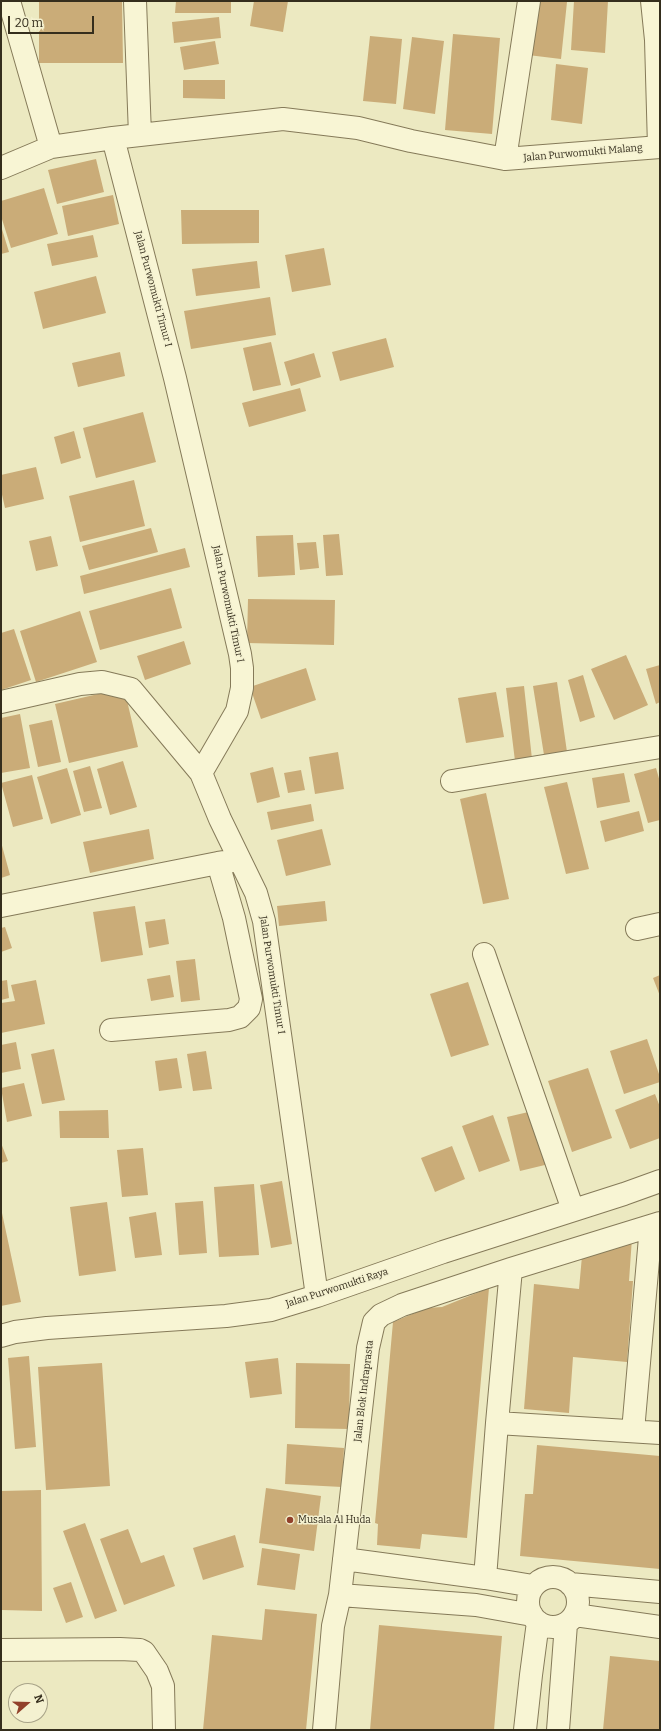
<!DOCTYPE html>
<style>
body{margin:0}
#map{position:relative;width:661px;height:1731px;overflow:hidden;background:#ece9c1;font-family:Bitter,serif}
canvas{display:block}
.frame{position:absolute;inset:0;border:2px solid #352e1d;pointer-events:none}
.north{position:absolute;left:8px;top:1683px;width:40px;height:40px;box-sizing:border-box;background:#f4f1d0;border:1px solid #a8a388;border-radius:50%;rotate:70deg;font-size:11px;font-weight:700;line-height:16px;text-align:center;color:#352e1d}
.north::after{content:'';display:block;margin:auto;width:14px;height:18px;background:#92412b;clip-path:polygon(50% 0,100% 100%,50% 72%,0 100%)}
.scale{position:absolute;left:8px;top:16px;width:86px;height:18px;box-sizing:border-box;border:2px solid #352e1d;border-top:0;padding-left:5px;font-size:12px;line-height:14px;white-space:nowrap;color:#352e1d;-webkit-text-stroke:3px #f4f1d0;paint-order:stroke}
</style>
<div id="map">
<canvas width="661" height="1731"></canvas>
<div class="frame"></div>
<div class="north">N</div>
<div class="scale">20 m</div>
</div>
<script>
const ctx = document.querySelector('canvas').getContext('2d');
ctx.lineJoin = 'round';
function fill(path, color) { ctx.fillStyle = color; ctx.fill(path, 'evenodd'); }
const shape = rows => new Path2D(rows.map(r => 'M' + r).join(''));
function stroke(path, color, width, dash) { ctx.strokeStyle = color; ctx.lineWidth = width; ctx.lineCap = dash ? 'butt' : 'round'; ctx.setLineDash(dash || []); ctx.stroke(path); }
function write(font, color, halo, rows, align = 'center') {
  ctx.font = font + ' Bitter,serif'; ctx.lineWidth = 3; ctx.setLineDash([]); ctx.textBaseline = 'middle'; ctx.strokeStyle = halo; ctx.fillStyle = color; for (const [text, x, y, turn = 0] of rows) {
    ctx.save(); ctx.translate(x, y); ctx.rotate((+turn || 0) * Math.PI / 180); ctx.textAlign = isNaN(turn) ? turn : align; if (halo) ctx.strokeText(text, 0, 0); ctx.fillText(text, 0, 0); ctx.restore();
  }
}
fill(shape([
 [39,1,122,1,123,63,39,63],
 [176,1,231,1,231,13,175,13],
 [254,1,288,1,283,32,250,26],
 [534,1,567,2,561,59,528,55],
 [574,1,608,1,605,53,571,50],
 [219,17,221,38,174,43,172,22],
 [453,34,500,38,492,134,445,130],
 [370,36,402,39,396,104,363,101],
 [412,37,444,41,435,114,403,109],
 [215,41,219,64,184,70,180,47],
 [556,64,588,68,582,124,551,120],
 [183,80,225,80,225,99,183,98],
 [96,159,104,192,57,204,48,170],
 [44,188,58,234,11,248,1,216,1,201],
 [113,195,119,224,68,236,62,206],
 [181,210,259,210,259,243,182,244],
 [1,226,9,252,1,254],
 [93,235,98,257,52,266,47,244],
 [324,248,331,285,292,292,285,255],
 [257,261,260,288,196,296,192,269],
 [96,276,106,313,43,329,34,292],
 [270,297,276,335,191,349,184,311],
 [386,338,394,367,340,381,332,352],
 [271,342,281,385,253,391,243,348],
 [120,352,125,376,78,387,72,363],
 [314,353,321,377,291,386,284,362],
 [300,388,306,411,249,427,242,403],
 [143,412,156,462,96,478,83,428],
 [74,431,81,458,61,464,54,437],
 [36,467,44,499,5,508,1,490,1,475],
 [134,480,145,526,80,542,69,496],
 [151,528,158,552,89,570,82,546],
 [339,534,343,575,326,576,323,535],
 [293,535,295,575,258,577,256,536],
 [51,536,58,566,36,571,29,541],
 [316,542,319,568,300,570,297,543],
 [185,548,190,567,84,594,80,576],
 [171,588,182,628,100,650,89,611],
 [248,599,335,600,334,645,247,643],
 [80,611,97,662,36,682,20,631],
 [14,629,31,680,1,690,1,633],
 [184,641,191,664,145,680,137,656],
 [626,655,648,705,614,720,591,669],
 [660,665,660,702,656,704,646,669],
 [306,668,316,700,261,719,250,687],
 [583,675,595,717,580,722,568,680],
 [557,682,567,752,544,755,533,686],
 [524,686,532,759,515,761,506,688],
 [124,688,138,747,69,763,55,704],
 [496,692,504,737,466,743,458,698],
 [20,714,30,768,1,773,1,718],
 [52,720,61,762,38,767,29,725],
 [338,752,344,789,315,794,309,757],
 [123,761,137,807,110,815,97,769],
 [90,766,102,808,84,812,73,771],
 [273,767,280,797,257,803,250,773],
 [67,768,81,815,51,824,37,777],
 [656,768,660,782,660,820,648,823,634,774],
 [301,770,305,790,288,793,284,773],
 [624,773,630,802,597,808,592,778],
 [32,775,43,819,13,827,1,783],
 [567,782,589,869,566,874,544,787],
 [486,793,509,899,483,904,460,799],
 [311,804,314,821,271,830,267,812],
 [639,811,644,831,605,842,600,821],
 [149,829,154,859,90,873,83,842],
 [322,829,331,865,286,876,277,840],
 [1,842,10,875,1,878],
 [325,901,327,921,279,926,277,906],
 [135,906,143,955,101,962,93,912],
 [165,919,169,944,149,948,145,922],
 [5,927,12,948,1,952,1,928],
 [195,959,200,1000,181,1002,176,961],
 [170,975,174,997,151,1001,147,979],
 [660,975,660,996,653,978],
 [7,980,9,998,1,1000,1,981],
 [36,980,45,1024,1,1033,1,1003,15,1001,11,985],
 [468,982,489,1045,451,1057,430,994],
 [647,1039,660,1077,660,1082,624,1094,610,1051],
 [16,1042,21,1069,1,1073,1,1045],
 [54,1049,65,1100,42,1104,31,1054],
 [206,1051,212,1089,193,1091,187,1054],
 [177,1058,182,1088,159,1091,155,1061],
 [588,1068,612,1138,572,1152,548,1081],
 [24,1083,32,1116,7,1122,1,1088],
 [655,1094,660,1107,660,1138,630,1149,615,1110],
 [108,1110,109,1138,60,1138,59,1111],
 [537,1110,549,1164,520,1171,507,1117],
 [493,1115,510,1161,479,1172,462,1126],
 [1,1143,8,1161,1,1163],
 [452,1146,465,1179,435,1192,421,1158],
 [143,1148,148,1195,122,1197,117,1150],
 [282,1181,292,1244,271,1248,260,1185],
 [254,1184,259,1255,219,1257,214,1187],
 [203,1201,207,1253,179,1255,175,1203],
 [107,1202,116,1271,79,1276,70,1207],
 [156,1212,162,1255,135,1258,129,1217],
 [2,1213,21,1302,1,1306,1,1214],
 [632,1238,629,1281,633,1281,627,1362,573,1357,569,1413,524,1409,534,1284,579,1289,582,1256],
 [489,1288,467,1538,422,1534,420,1549,377,1545,378,1524,375,1523,393,1322,427,1308,442,1307],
 [29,1356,36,1447,15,1449,8,1358],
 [278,1358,282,1394,250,1398,245,1362],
 [102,1363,110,1486,46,1490,38,1367],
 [296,1363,350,1364,349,1429,295,1428],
 [287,1444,344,1448,342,1487,285,1484],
 [537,1445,660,1456,660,1569,520,1556,525,1494,533,1494],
 [266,1488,321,1496,314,1551,259,1543],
 [41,1490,42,1611,2,1610,2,1491],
 [85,1523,117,1611,95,1619,63,1531],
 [128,1529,141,1563,164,1555,175,1586,124,1605,100,1539],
 [235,1535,244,1567,203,1580,193,1548],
 [262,1548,300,1554,295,1590,257,1585],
 [71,1582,83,1617,66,1623,53,1588],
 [265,1609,317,1614,306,1730,203,1730,212,1635,262,1640],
 [379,1625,502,1636,494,1730,370,1730],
 [610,1656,660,1661,660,1730,603,1730]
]), '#caac78');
const minor = shape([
 [9,1,51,147,113,138,283,119,358,128,411,141,505,159,660,147],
 [135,1,140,135],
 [652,1,656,40,659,147],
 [113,138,175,378,240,654,242,668,242,688,237,711,201,773,220,819,256,893,264,921,317,1296],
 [505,159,529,1],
 [1,168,51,147],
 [1,702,80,684,102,682,131,689,201,773],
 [452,781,660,747],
 [1,906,218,863,232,861],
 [637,929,660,924],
 [484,954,573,1210],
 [111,1030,229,1020,240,1017,249,1008,251,999,234,918,218,863],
 [1,1336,15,1332,47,1328,226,1316,271,1310,317,1296,443,1252,624,1194,660,1181],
 [497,1423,660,1433],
 [633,1431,651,1226],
 [344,1559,485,1578,533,1586],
 '528 1602a25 25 0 1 1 50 0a25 25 0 1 1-50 0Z',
 [485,1578,497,1423,511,1269],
 [570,1584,660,1592],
 [340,1595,476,1605,532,1615],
 [575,1615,660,1627],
 [1,1650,120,1649,140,1650,144,1652,157,1671,163,1686,164,1730],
 [324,1730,333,1626,340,1595,368,1348,374,1322,381,1315,402,1305,511,1269,660,1223],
 [525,1730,531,1675,538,1622],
 [558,1730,566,1624]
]);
stroke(minor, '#857a59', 24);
stroke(minor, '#f8f5d4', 22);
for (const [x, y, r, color] of [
 [290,1520,4,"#92412b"]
]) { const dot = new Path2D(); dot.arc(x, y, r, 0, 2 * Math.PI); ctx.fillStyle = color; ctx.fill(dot); stroke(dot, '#f4f1d0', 1.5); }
write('10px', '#352e1d', '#f4f1d0', [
 ["Jalan Purwomukti Malang",583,153,-5],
 ["Jalan Purwomukti Timur I",153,289,75],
 ["Jalan Purwomukti Timur I",228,604,78],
 ["Jalan Purwomukti Timur I",272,975,81],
 ["Jalan Purwomukti Raya",337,1288,-18],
 ["Jalan Blok Indraprasta",364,1391,-83]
]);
write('10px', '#352e1d', '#f4f1d0', [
 ["Musala Al Huda",298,1520]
], 'left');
</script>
